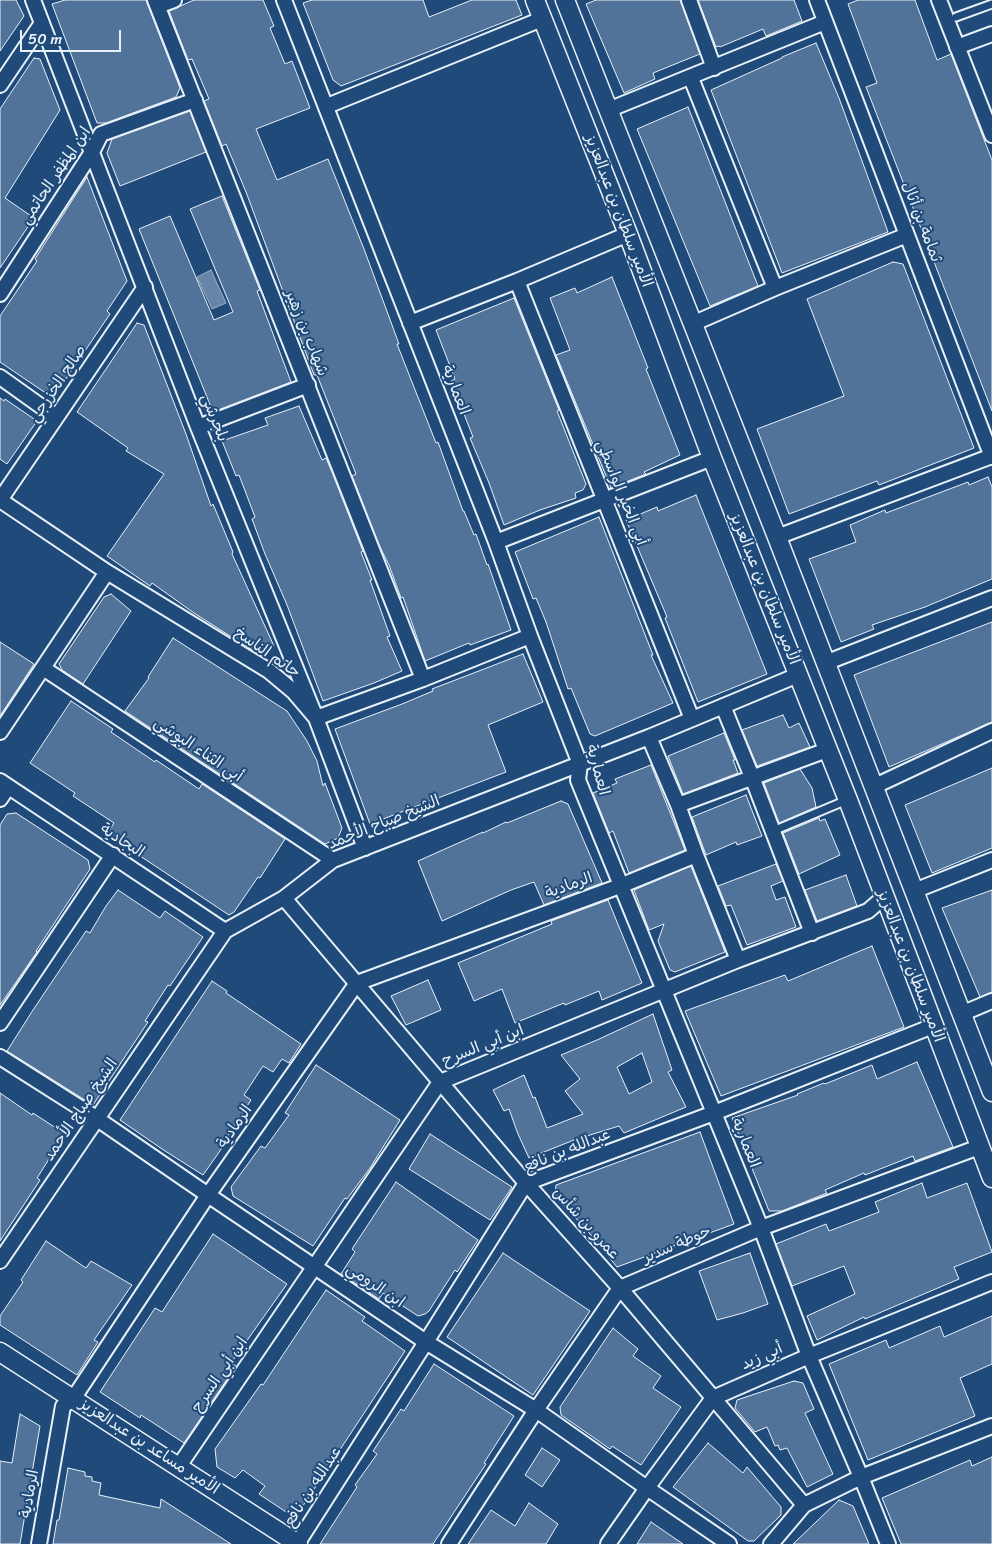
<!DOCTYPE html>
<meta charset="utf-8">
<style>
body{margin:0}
#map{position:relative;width:992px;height:1544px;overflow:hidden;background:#1f4a7a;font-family:Sriracha,sans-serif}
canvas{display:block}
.scale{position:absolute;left:20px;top:30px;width:101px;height:22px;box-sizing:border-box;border:2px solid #e8f1f8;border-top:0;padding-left:6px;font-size:15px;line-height:18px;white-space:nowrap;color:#e8f1f8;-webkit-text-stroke:4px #1f4a7a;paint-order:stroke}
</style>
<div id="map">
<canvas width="992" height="1544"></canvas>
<div class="scale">50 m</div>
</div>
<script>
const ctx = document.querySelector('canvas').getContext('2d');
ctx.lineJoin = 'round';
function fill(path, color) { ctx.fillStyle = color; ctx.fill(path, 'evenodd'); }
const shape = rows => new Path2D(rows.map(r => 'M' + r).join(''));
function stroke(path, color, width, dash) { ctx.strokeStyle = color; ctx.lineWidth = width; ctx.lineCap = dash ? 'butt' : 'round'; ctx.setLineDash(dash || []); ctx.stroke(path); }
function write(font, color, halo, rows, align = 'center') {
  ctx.font = font + ' Sriracha,"Playpen Sans Arabic",sans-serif'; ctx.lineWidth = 4; ctx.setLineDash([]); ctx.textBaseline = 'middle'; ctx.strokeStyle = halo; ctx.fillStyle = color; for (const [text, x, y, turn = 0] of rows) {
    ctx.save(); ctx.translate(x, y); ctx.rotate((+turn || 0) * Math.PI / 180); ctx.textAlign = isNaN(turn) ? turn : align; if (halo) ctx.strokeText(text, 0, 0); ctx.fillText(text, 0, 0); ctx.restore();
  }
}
const water = shape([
 [211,270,226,303,212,309,197,277,211,270]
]);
fill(water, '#6685a7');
stroke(water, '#9ab0c7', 1);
const building = shape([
 [0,0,16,0,24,16,0,51,0,0],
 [65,0,146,0,180,88,176,97,106,123,97,123,52,4,65,0],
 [194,0,263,0,274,26,270,28,285,64,292,61,310,108,256,129,277,180,328,159,364,249,399,344,397,344,436,443,438,442,463,511,464,511,474,535,476,534,487,565,488,564,511,630,470,645,469,643,425,661,403,597,401,598,389,565,379,545,352,476,356,474,317,375,314,375,246,192,226,144,222,146,204,101,209,99,192,59,188,60,169,11,194,0],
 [312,0,423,0,429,17,472,0,516,0,522,15,341,86,333,80,303,3,312,0],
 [596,0,680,0,700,54,653,73,655,79,624,93,586,4,596,0],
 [698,0,794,0,802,21,766,36,763,29,720,47,719,46,716,47,698,0],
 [858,0,915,0,937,60,951,54,992,160,992,411,866,87,877,83,848,4,858,0],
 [816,43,839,98,888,232,782,273,711,90,782,58,782,57,816,43],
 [34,58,40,59,60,110,5,198,34,218,0,268,0,109,34,58],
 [688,107,758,286,710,306,637,129,688,107],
 [190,111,206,152,120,186,107,153,112,139,190,111],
 [87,177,127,281,107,311,110,314,53,398,0,362,0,316,37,261,35,259,87,177],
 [222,196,260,290,257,291,291,382,213,412,139,229,170,216,214,320,233,312,190,209,222,196],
 [893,262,903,264,974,448,879,485,877,481,789,514,757,429,844,396,807,299,893,262],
 [612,277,648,368,646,369,680,455,644,472,646,474,611,488,556,355,570,350,550,298,575,288,577,293,612,277],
 [514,298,559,410,557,411,586,484,583,490,575,493,576,498,540,510,504,525,489,483,470,438,473,437,451,381,455,379,436,330,514,298],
 [137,323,144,325,186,434,211,506,213,504,233,552,232,554,274,646,263,657,194,613,152,583,150,586,107,556,164,474,126,451,128,448,77,412,137,323],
 [0,398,4,401,5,399,37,421,7,464,0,459,0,398],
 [299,406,322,460,326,458,332,472,363,551,361,552,372,580,370,580,390,636,387,637,402,671,374,683,323,701,287,605,265,554,252,519,255,517,239,475,236,476,222,441,268,425,265,418,299,406],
 [988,477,992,487,992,579,925,607,872,625,874,629,841,642,809,559,856,542,850,525,885,510,886,513,968,482,969,485,988,477],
 [696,495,767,674,698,702,665,618,667,617,626,520,657,507,658,511,696,495],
 [599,517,653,655,651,655,673,703,595,736,590,734,571,688,568,689,546,622,536,598,533,599,515,552,599,517],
 [111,594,131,611,83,684,62,670,59,664,104,597,111,594],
 [992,622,992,722,889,767,854,675,992,622],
 [173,638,287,711,307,741,317,761,323,786,325,783,342,828,338,838,325,844,125,711,149,678,148,677,173,638],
 [0,642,34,664,0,716,0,642],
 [523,654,543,702,488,725,506,772,370,824,335,729,402,704,433,691,432,689,523,654],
 [71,701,113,729,111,732,155,762,156,760,199,789,202,784,285,839,260,878,258,877,234,912,229,915,107,834,114,823,73,796,75,793,30,763,71,701],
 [783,715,789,728,799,723,810,747,757,766,742,730,783,715],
 [724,733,735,760,733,760,738,773,683,794,668,756,724,733],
 [651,765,685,850,629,873,613,831,609,833,593,793,617,783,615,779,651,765],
 [992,768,992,848,932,873,905,805,992,768],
 [800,769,812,788,816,807,779,823,764,783,800,769],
 [746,795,762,836,737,845,736,842,706,855,692,817,746,795],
 [561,801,568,804,602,883,544,905,534,882,511,890,442,921,418,861,483,832,483,833,506,822,507,823,561,801],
 [16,813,88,860,90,869,36,951,37,952,0,1005,0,825,7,814,16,813],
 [819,818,820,821,825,819,840,855,799,874,783,833,819,818],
 [776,864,783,881,771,886,776,900,785,897,796,927,747,945,731,905,726,906,718,886,776,864],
 [691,866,725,952,675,972,670,970,658,941,664,924,649,930,634,890,691,866],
 [846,875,857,906,817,921,805,890,846,875],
 [118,890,160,918,165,911,203,937,170,986,168,985,145,1021,148,1022,93,1105,7,1051,33,1010,86,931,90,933,106,906,118,890],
 [992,890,992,992,980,997,942,908,992,890],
 [608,900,642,983,602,1000,599,991,565,1005,564,1003,515,1023,502,989,474,1001,458,963,552,924,551,921,608,900],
 [872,946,904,1027,721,1096,685,1011,785,975,788,981,872,946],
 [428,980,441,1010,406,1025,391,996,428,980],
 [212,981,227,991,226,993,301,1044,289,1063,282,1059,273,1072,263,1066,244,1095,251,1100,227,1137,229,1138,203,1175,162,1149,120,1120,212,981],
 [653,1014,672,1070,668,1072,686,1107,624,1133,619,1126,574,1140,529,1158,518,1134,509,1109,504,1111,493,1090,524,1075,533,1098,535,1097,547,1128,583,1114,565,1091,580,1079,561,1055,597,1040,653,1014],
 [642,1053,652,1082,629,1094,617,1067,642,1053],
 [917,1062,953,1147,915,1161,913,1156,865,1175,864,1173,825,1190,827,1193,782,1211,769,1211,732,1118,798,1095,797,1094,824,1083,825,1084,872,1065,877,1079,917,1062],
 [316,1065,400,1120,370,1168,347,1199,345,1198,313,1246,233,1196,231,1187,261,1146,265,1148,289,1115,285,1113,316,1065],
 [0,1093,32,1115,33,1113,65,1134,37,1178,40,1180,0,1241,0,1093],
 [700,1132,734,1224,617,1267,585,1228,555,1196,556,1185,700,1132],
 [430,1134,512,1187,490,1220,409,1169,430,1134],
 [396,1182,478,1240,457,1272,455,1270,429,1311,425,1314,418,1316,383,1293,379,1299,341,1274,355,1252,352,1249,396,1182],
 [922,1183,927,1198,967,1183,992,1252,954,1267,959,1279,865,1319,864,1317,817,1340,807,1316,855,1294,844,1266,792,1286,776,1244,826,1224,829,1231,879,1212,875,1202,922,1183],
 [213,1234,287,1284,231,1363,236,1366,184,1443,141,1415,140,1418,100,1392,155,1308,162,1312,213,1234],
 [46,1241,86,1268,91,1261,132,1285,94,1340,98,1342,77,1375,0,1325,0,1316,23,1282,21,1280,46,1241],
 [503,1253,590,1311,533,1395,447,1337,503,1253],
 [750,1253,768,1304,743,1313,717,1320,699,1271,750,1253],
 [326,1290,365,1317,362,1321,405,1351,295,1518,259,1494,265,1486,243,1470,235,1478,217,1467,215,1449,261,1384,263,1385,326,1290],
 [992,1316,992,1364,960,1378,975,1416,868,1460,829,1364,886,1340,889,1348,940,1326,944,1337,992,1316],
 [613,1328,638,1349,633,1356,661,1376,653,1388,681,1407,641,1465,612,1446,610,1449,561,1415,560,1407,613,1328],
 [434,1364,514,1416,484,1463,486,1464,433,1544,320,1544,357,1487,355,1485,377,1454,373,1451,401,1409,404,1411,434,1364],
 [794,1381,803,1383,814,1409,805,1413,833,1474,807,1487,787,1448,780,1450,778,1445,775,1446,767,1427,755,1432,735,1408,737,1400,794,1381],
 [20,1414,40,1426,20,1544,0,1544,0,1461,12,1463,20,1414],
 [708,1443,743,1473,747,1467,781,1507,781,1515,754,1541,748,1541,673,1487,708,1443],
 [542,1448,560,1460,542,1487,525,1475,542,1448],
 [992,1457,992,1544,901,1544,882,1498,970,1460,972,1466,992,1457],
 [68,1468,85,1472,85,1476,92,1477,92,1481,101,1483,99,1495,160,1508,161,1499,231,1544,53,1544,57,1520,59,1520,68,1468],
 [839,1500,853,1506,869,1544,793,1544,839,1500],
 [529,1503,558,1524,546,1544,468,1544,491,1510,515,1526,529,1503],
 [651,1522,683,1544,637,1544,651,1522]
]);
fill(building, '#517399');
stroke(building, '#e8f1f8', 1);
const service = shape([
 [956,17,992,4],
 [773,831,847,800]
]);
const minor = shape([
 [33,0,198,427,316,718,365,848],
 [155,0,423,679],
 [284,0,496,542,530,636,580,764,578,780,761,1228,809,1356,861,1477,888,1544],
 [689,0,714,68],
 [817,0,992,457],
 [939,0,992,135],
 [158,6,174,0],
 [957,47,992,34],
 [691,78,775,288],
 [0,85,42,23],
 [327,106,542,19],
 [608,110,825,22],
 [517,281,692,719],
 [0,294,92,152,101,134,195,100],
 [410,323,517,281,628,234],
 [692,324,775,288,907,235],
 [0,377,56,417],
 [198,427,308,385],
 [0,500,107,572,269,671,293,691,316,718,423,679,530,636],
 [0,500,145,287],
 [777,537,992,456],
 [496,542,712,458],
 [825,663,992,598],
 [43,668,333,860],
 [723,706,752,777,812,933],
 [0,732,107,572],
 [649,737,678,805,696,855,738,960],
 [0,781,225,931],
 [875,786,992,731],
 [0,799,8,787],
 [678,805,827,750],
 [914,891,992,860],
 [284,898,526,1183,620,1288,804,1505],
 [961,1014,992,1001],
 [0,1023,113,855],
 [0,1057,96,1118,208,1195,426,1342,536,1410,647,1488,729,1544],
 [0,1261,225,931,284,898,333,860,649,737,798,675],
 [179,1466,440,1082,738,960,868,911,884,897],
 [39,1544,63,1406,73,1399,208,1195,357,983,620,886,696,855],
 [297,1544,426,1342,526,1183,714,1113,933,1026],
 [449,1544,536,1410,620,1288,761,1228,979,1147],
 [608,1544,647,1488,713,1398,809,1356,992,1282],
 [771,1544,804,1505,861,1477,992,1426]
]);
const tertiary = shape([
 [535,0,628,234,712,458,848,800,992,1178],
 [565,0,777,537,992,1092],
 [0,1352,298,1544]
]);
stroke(service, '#e8f1f8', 11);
stroke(minor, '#e8f1f8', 18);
stroke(tertiary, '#e8f1f8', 21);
stroke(service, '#1f4a7a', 7);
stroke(minor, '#1f4a7a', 14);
stroke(tertiary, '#1f4a7a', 18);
write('16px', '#e8f1f8', '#1f4a7a', [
 ["ابن المظفر الحاتمي",56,176,-56],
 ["الأمير سلطان بن عبدالعزيز",618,211,69],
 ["ثمامة بن أثال",921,222,69],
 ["شهاب بن زهير",306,333,68],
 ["صالح الخزرجي",58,384,-56],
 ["العمارية",455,390,69],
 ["بلجرشي",214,418,69],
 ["أبي الخير الواسطي",621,493,68],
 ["الأمير سلطان بن عبدالعزيز",764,589,68],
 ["حاتم الناسخ",267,653,35],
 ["أبي الثناء البوشي",198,750,34],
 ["العمارية",597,770,75],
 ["الشيخ صباح الأحمد",384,823,-22],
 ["البجادية",122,841,33],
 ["الرمادية",569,886,-20],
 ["الأمير سلطان بن عبدالعزيز",910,966,69],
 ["ابن أبي السرح",483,1046,-22],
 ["الشيخ صباح الأحمد",81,1110,-56],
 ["الرمادية",235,1127,-55],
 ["العمارية",745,1143,68],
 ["عبدالله بن نافع",567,1151,-22],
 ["عمرو بن شأس",586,1224,48],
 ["حوطة سدير",677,1245,-23],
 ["ابن الرومي",375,1286,34],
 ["أبي زيد",762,1357,-24],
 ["ابن أبي السرح",220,1375,-56],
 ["الأمير مساعد بن عبدالعزيز",149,1447,33],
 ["عبدالله بن نافع",313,1487,-57],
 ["الرمادية",30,1494,-80]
]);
</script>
